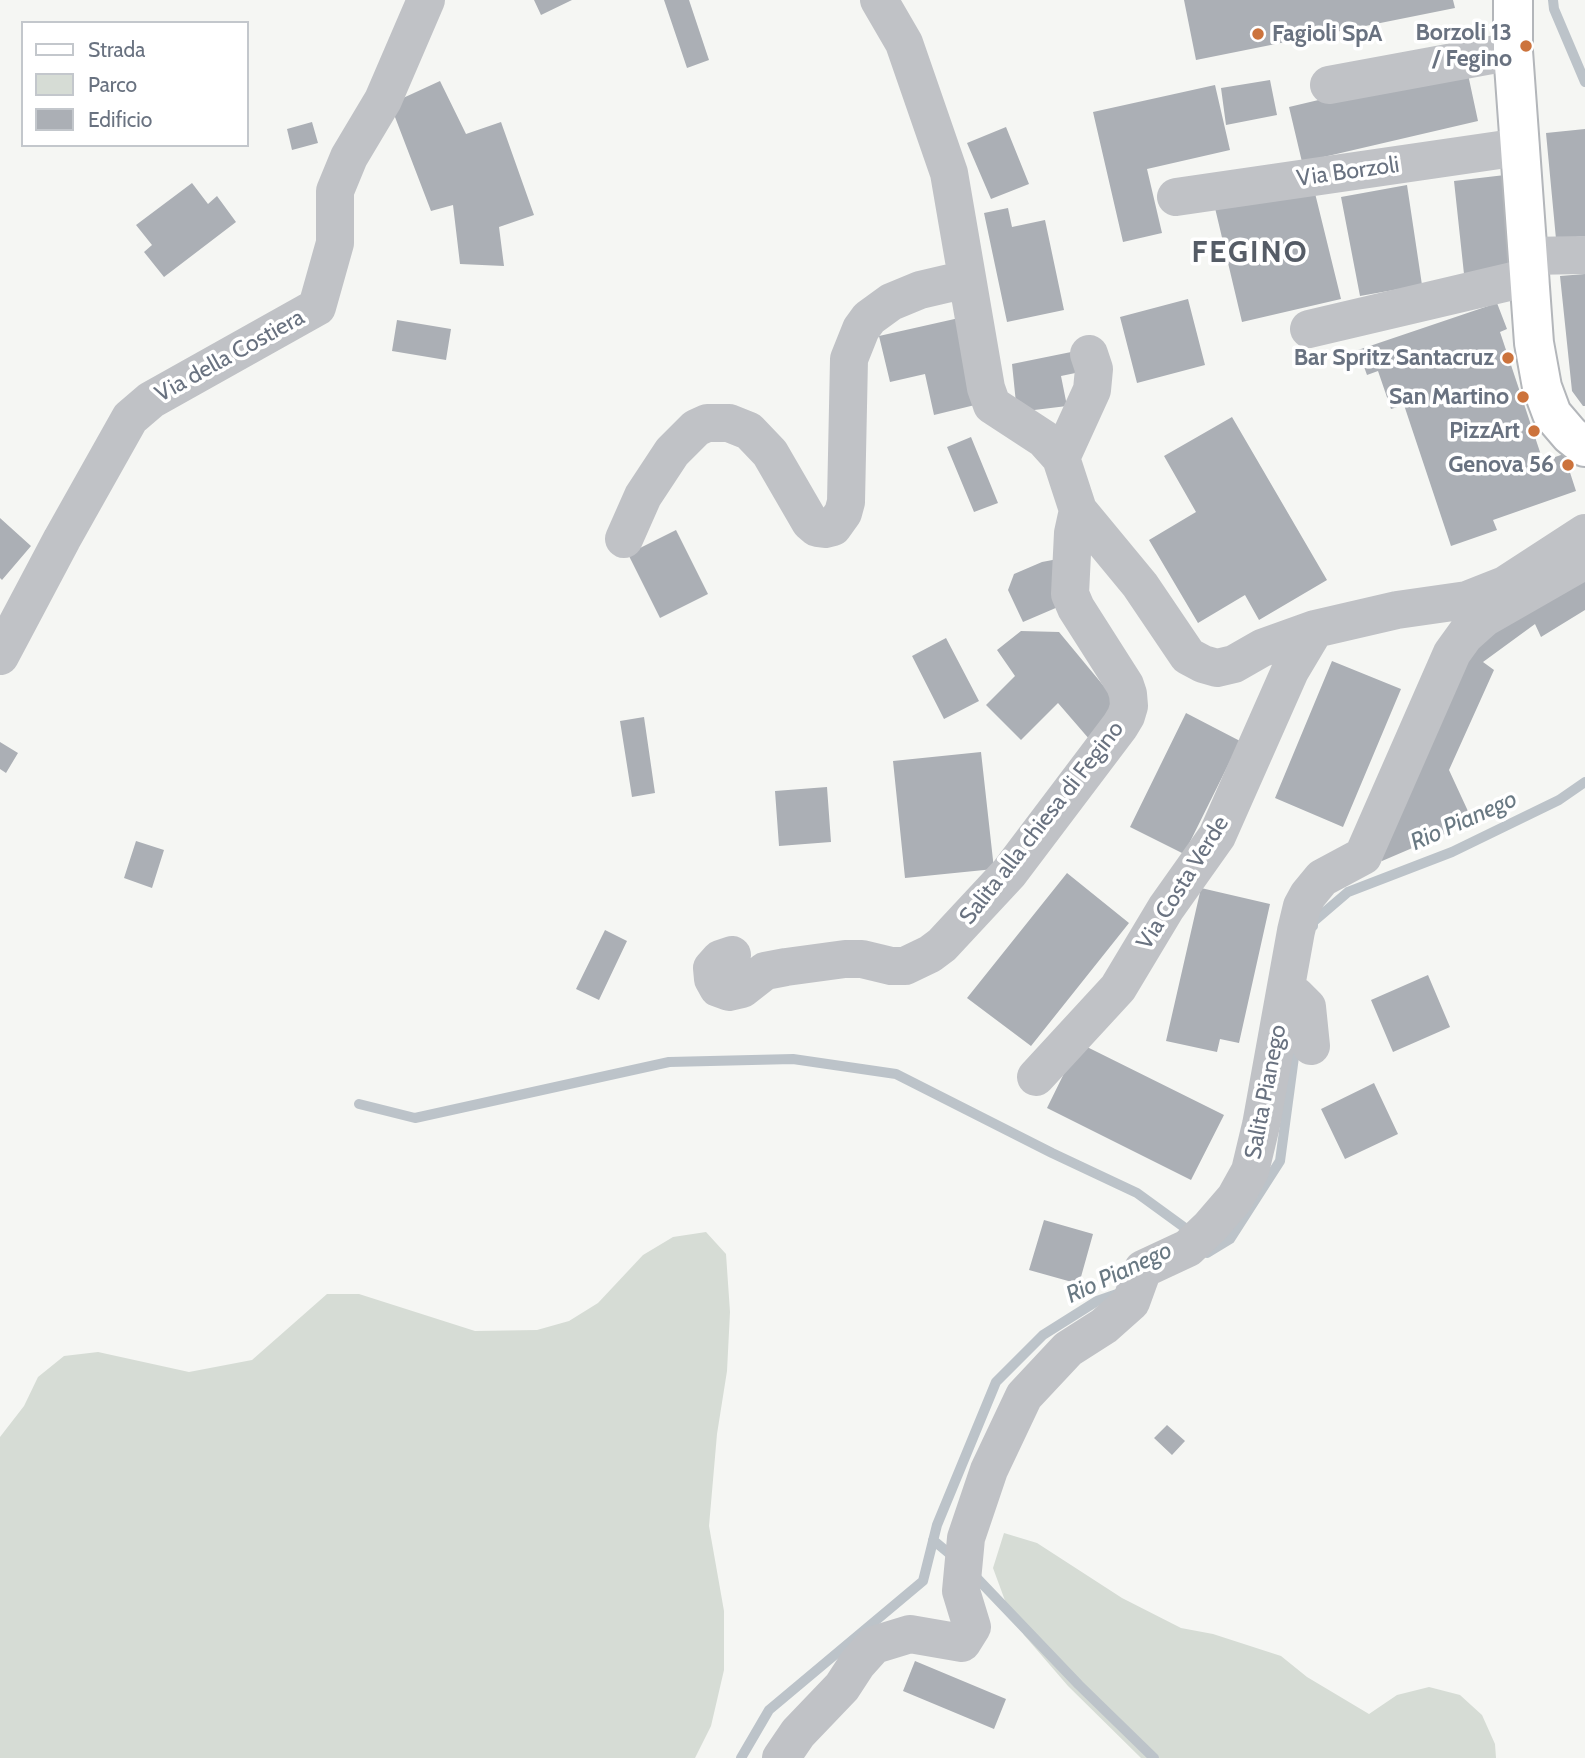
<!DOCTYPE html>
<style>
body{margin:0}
#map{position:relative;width:1585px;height:1758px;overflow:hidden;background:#f5f6f3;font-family:Cabin,sans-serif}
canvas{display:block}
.legend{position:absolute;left:21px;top:21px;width:228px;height:126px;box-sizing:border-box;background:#fff;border:2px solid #c3c7cc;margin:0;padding:9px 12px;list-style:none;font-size:21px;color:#697280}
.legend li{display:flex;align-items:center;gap:14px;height:35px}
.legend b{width:35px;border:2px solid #c3c7cc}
</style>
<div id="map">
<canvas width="1585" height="1758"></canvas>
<ul class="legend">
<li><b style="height:9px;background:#fff"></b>Strada</li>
<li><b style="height:19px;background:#d6dcd5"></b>Parco</li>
<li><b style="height:19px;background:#abafb5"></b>Edificio</li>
</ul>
</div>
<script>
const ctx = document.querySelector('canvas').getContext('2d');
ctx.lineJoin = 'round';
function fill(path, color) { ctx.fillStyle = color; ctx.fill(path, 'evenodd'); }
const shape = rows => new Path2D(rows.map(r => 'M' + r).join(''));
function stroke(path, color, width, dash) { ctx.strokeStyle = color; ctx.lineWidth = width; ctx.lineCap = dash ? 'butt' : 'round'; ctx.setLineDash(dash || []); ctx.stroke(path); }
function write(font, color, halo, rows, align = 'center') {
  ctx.font = font + ' Cabin,sans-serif'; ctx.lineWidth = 7; ctx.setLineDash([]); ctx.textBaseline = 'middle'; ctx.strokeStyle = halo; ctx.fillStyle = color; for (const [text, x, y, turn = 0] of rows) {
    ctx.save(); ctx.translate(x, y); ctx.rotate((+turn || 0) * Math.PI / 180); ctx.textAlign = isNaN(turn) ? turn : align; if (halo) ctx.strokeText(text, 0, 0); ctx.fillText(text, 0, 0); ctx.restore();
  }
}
fill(shape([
 [706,1232,726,1254,730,1312,727,1371,717,1434,709,1526,724,1611,724,1670,711,1726,695,1758,0,1758,0,1437,24,1406,38,1377,64,1356,98,1352,189,1372,252,1360,327,1294,359,1294,475,1331,537,1330,569,1321,598,1303,643,1255,673,1237],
 [1004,1533,1037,1543,1122,1598,1181,1628,1213,1634,1281,1656,1307,1677,1369,1714,1397,1695,1429,1687,1460,1695,1482,1715,1495,1744,1496,1758,1141,1758,1068,1686,1024,1635,1007,1606,993,1568]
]), '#d6dcd5');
stroke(shape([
 [1553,0,1554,9,1585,82],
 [1313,926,1313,922,1348,892,1452,852,1559,800,1585,782],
 [359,1104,415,1118,669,1062,793,1059,896,1074,1052,1153,1137,1193,1192,1233],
 [1207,1253,1230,1239,1280,1161,1296,1042],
 [933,1540,957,1560],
 [972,1573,1079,1685,1154,1758],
 [741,1758,769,1710,923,1581,937,1525,996,1382,1043,1335,1097,1301,1120,1293]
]), '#bcc3c9', 10);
fill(shape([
 [534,0,572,0,541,15],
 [664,0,689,0,709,60,687,68],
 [1184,0,1453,0,1455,8,1196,60],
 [1466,65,1478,121,1302,162,1289,107],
 [1270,80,1277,115,1226,125,1221,88],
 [440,81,466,134,501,122,534,215,499,227,504,266,460,264,453,205,431,211,390,104],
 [1215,85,1230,150,1147,169,1162,233,1123,242,1093,112],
 [312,122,318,143,292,150,287,129],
 [1006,127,1029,184,991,199,967,143],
 [1585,129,1585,236,1556,239,1546,133],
 [1505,175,1516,269,1464,274,1454,181],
 [192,183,208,204,217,196,236,222,164,277,144,252,152,245,136,225],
 [1313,185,1341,299,1242,322,1215,208],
 [1407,185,1422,285,1360,296,1341,197],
 [1008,208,1012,227,1045,220,1064,310,1007,322,984,213],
 [1585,274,1585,406,1583,406,1572,391,1560,276],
 [1188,299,1205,365,1137,383,1120,317],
 [1497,303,1507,329,1500,332,1543,461,1564,454,1576,491,1493,520,1497,530,1451,546,1404,405,1391,409,1378,371,1367,375,1358,350],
 [959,318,979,404,934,415,925,374,890,382,879,336],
 [397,320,451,329,446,360,392,351],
 [1081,350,1085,371,1061,376,1067,406,1026,411,1016,403,1012,364],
 [1232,417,1327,580,1259,620,1245,595,1198,623,1149,540,1196,512,1164,456],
 [971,437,998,503,974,512,947,447],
 [0,518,31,546,2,580,0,578],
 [676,530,708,594,660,618,628,554],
 [1063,558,1058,607,1023,622,1008,590,1014,574,1042,562],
 [1585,571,1585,610,1541,637,1535,624,1483,662,1494,670,1449,770,1473,822,1382,861,1376,855,1481,631],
 [1021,631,1059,632,1112,696,1113,716,1090,740,1058,703,1021,740,986,705,1015,676,997,650],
 [946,638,979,701,944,719,912,656],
 [1332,661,1401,689,1343,827,1275,798],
 [1186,713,1240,741,1184,854,1130,827],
 [644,717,655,793,632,797,620,721],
 [0,742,18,753,6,773,0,769],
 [981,752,994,869,905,878,893,761],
 [827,787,831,842,779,846,775,791],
 [136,841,164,850,152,888,124,878],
 [1067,873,1129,923,1031,1046,967,998],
 [1201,888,1270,904,1239,1043,1220,1039,1217,1052,1166,1041],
 [605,930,627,941,599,1000,576,989],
 [1428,975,1450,1027,1393,1052,1371,1000],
 [1079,1043,1224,1115,1191,1180,1047,1108],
 [1374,1083,1398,1134,1345,1159,1321,1109],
 [1044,1220,1093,1234,1079,1284,1029,1270],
 [1167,1425,1185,1441,1172,1455,1154,1438],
 [915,1661,1006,1699,994,1729,903,1691]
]), '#abafb5');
const major = shape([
 [1513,0,1513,51,1534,343,1542,387,1552,414,1570,435,1585,447]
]);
stroke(major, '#b3b6ba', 42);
stroke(shape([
 [879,0,904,43,949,173,986,388,992,405,1044,439,1061,458,1078,510,1140,585,1188,656,1203,664,1217,668,1234,664,1262,648,1315,629,1397,610,1467,600,1505,585,1585,533],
 [1329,85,1513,51],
 [1176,197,1520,147],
 [1528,256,1585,255],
 [1309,329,1530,277],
 [1061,458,1092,390,1094,369,1089,354],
 [624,539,643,496,672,452,696,428,707,423,729,423,749,431,770,453,810,522,817,528,825,529,833,527,843,513,846,502,849,359,861,329,869,318,891,302,920,290,967,279],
 [0,656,62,539,130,418,151,400,317,307,335,243,335,191,349,157,383,100,426,0],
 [732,955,720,959,712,968,713,979,718,988,729,992,742,989,765,971,786,967,845,959,862,959,891,966,905,966,930,954,942,945,1009,873,1120,726,1126,716,1129,706,1128,694,1125,685,1076,608,1070,594,1073,533,1078,510],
 [1286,991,1296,996,1307,1007,1311,1046],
 [1036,1077,1118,988,1166,908,1217,836,1290,671,1315,629],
 [781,1758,798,1733,842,1687,857,1664,874,1645,910,1634,962,1643,972,1627,961,1591,966,1538,989,1470,1024,1396,1068,1349,1104,1326,1131,1302,1143,1269,1188,1248,1210,1227,1235,1198,1250,1171,1261,1125,1296,931,1302,906,1308,895,1322,878,1363,856,1452,653,1465,635,1484,618,1585,560]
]), '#c0c2c6', 38);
stroke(major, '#fff', 38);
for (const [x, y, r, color] of [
 [1258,34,7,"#cc733c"],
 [1526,46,7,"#cc733c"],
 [1508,358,7,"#cc733c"],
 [1523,397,7,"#cc733c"],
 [1534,431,7,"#cc733c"],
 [1568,465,7,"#cc733c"]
]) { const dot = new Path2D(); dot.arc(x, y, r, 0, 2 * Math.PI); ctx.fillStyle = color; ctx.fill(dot); stroke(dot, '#fff', 2.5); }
write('bold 23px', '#697280', '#fff', [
 ["Borzoli 13",1512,33],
 ["/ Fegino",1512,59],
 ["Fagioli SpA",1272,34,"left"],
 ["Bar Spritz Santacruz",1494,358],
 ["San Martino",1509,397],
 ["PizzArt",1520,431],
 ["Genova 56",1554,465]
], 'right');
write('23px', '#697280', '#fff', [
 ["Via Borzoli",1348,172,-8],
 ["Via della Costiera",230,356,-29],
 ["Salita alla chiesa di Fegino",1042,823,-52],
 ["Via Costa Verde",1183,883,-58],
 ["Salita Pianego",1266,1092,-79]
]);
write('italic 24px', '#697983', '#fff', [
 ["Rio Pianego",1464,821,-24],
 ["Rio Pianego",1119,1273,-25]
]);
ctx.letterSpacing = '2px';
write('bold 30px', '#555c66', '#fff', [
 ["FEGINO",1250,253]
]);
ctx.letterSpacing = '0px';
</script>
